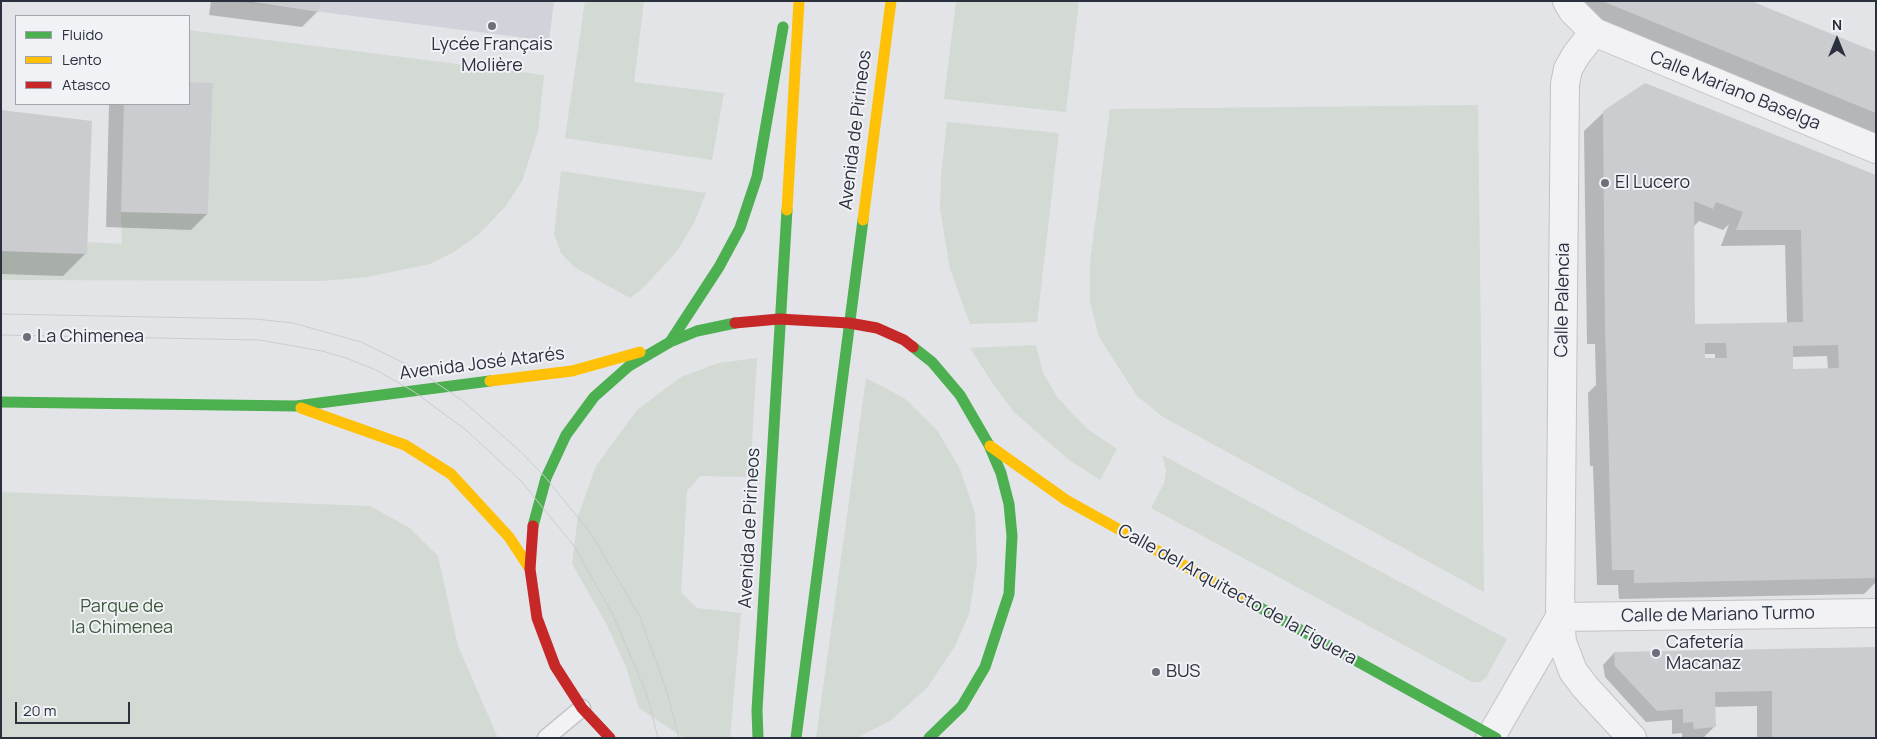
<!DOCTYPE html>
<meta charset="utf-8">
<style>
body{margin:0}
#map{position:relative;width:1877px;height:739px;overflow:hidden;background:#e3e4e7;font-family:Manrope,sans-serif}
canvas{display:block}
.frame{position:absolute;inset:0;border:2px solid #2b303f;pointer-events:none}
.legend{position:absolute;left:15px;top:15px;width:175px;height:90px;box-sizing:border-box;background:#f1f2f6;border:1px solid #a2a4ad;margin:0;padding:6px 9px;list-style:none;font-size:15px;color:#2b303f}
.legend li{display:flex;align-items:center;gap:10px;height:25px}
.legend b{width:25px;border:1px solid #a2a4ad}
.north{position:absolute;left:1812px;top:15px;width:50px;height:50px;-webkit-text-stroke:4px #f1f2f6;paint-order:stroke;rotate:0deg;font-size:14px;font-weight:700;line-height:20px;text-align:center;color:#2b303f}
.north::after{content:'';display:block;margin:auto;width:18px;height:22px;background:#2b303f;clip-path:polygon(50% 0,100% 100%,50% 72%,0 100%)}
.scale{position:absolute;left:15px;top:702px;width:115px;height:22px;box-sizing:border-box;border:2px solid #2b303f;border-top:0;padding-left:6px;font-size:15px;line-height:18px;white-space:nowrap;color:#2b303f;-webkit-text-stroke:4px #f1f2f6;paint-order:stroke}
</style>
<div id="map">
<canvas width="1877" height="739"></canvas>
<div class="frame"></div>
<ul class="legend">
<li><b style="height:6px;background:#4caf50"></b>Fluido</li>
<li><b style="height:6px;background:#ffc107"></b>Lento</li>
<li><b style="height:6px;background:#c62828"></b>Atasco</li>
</ul>
<div class="north">N</div>
<div class="scale">20 m</div>
</div>
<script>
const ctx = document.querySelector('canvas').getContext('2d');
ctx.lineJoin = 'round';
function fill(path, color) { ctx.fillStyle = color; ctx.fill(path, 'evenodd'); }
const shape = rows => new Path2D(rows.map(r => 'M' + r).join(''));
function stroke(path, color, width, dash) { ctx.strokeStyle = color; ctx.lineWidth = width; ctx.lineCap = dash ? 'butt' : 'round'; ctx.setLineDash(dash || []); ctx.stroke(path); }
function write(font, color, halo, rows, align = 'center') {
  ctx.font = font + ' Manrope,sans-serif'; ctx.lineWidth = 4; ctx.setLineDash([]); ctx.textBaseline = 'middle'; ctx.strokeStyle = halo; ctx.fillStyle = color; for (const [text, x, y, turn = 0] of rows) {
    ctx.save(); ctx.translate(x, y); ctx.rotate((+turn || 0) * Math.PI / 180); ctx.textAlign = isNaN(turn) ? turn : align; if (halo) ctx.strokeText(text, 0, 0); ctx.fillText(text, 0, 0); ctx.restore();
  }
}
fill(shape([
 [235,1,554,1,549,41]
]), '#d2d3da');
fill(shape([
 [585,1,644,1,634,82,724,93,712,160,565,138],
 [956,1,1079,1,1066,112,944,99],
 [189,30,544,75,538,132,522,181,505,207,478,235,454,252,430,264,367,277,321,281,1,280,1,251,87,254,87,242,122,244,121,212,208,214,213,83,189,82],
 [1478,105,1484,592,1163,417,1137,396,1099,337,1090,302,1090,263,1110,109],
 [947,122,1059,133,1037,322,970,324,950,269,940,209,941,175],
 [561,171,706,193,694,223,677,251,643,288,630,298,574,267,561,253,554,234],
 [1036,345,1043,373,1058,398,1086,428,1117,449,1100,480,1069,460,1014,412,995,387,970,348],
 [757,358,750,477,700,476,687,491,681,592,697,608,741,613,730,738,684,738,639,708,626,667,606,623,572,564,578,516,596,466,637,410,681,377,718,363],
 [866,378,904,398,937,430,960,469,975,513,977,564,969,614,955,646,927,688,890,721,857,738,816,738],
 [1162,455,1507,639,1486,678,1480,682,1472,682,1151,508,1164,483,1166,470],
 [1,492,370,506,410,528,438,556,458,646,498,738,1,738]
]), '#d2dad3');
fill(shape([
 [211,1,319,1,318,11,302,27,209,15],
 [1583,1,1748,1,1876,53,1876,139,1583,20],
 [189,83,211,84,207,214,191,230,106,227,109,104,189,104],
 [1,111,86,253,63,276,1,274],
 [1604,112,1876,176,1876,582,1864,594,1619,599,1618,585,1597,585,1593,466,1590,466,1588,393,1596,385,1595,344,1587,344,1584,131],
 [1699,221,1723,230,1729,224,1721,246,1785,245,1787,323,1694,325,1693,227],
 [1704,354,1715,354,1715,359,1704,359],
 [1827,356,1828,369,1792,370,1792,357],
 [1876,648,1876,738,1757,738,1757,706,1714,707,1714,727,1703,738,1682,738,1682,733,1672,734,1672,720,1646,722,1605,677,1603,665,1614,653]
]), '#0003');
fill(shape([
 [245,1,320,1,319,12],
 [1602,1,1751,1,1876,52,1876,113],
 [189,82,213,83,208,214,121,212,124,104,189,104],
 [1645,83,1876,175,1876,578,1634,583,1634,570,1612,570,1605,326,1603,111],
 [1694,201,1713,209,1716,202,1743,212,1736,230,1801,230,1803,322,1695,324],
 [1705,343,1726,343,1727,358,1705,358],
 [1838,345,1839,368,1793,369,1793,346],
 [1,110,92,121,87,254,1,251],
 [1876,647,1876,738,1772,738,1772,691,1715,692,1716,727,1694,729,1693,722,1683,723,1683,709,1657,711,1615,666,1614,652]
]), '#cbcccf');
const lane = shape([
 [546,738,582,708]
]);
const street = shape([
 [1567,1,1573,11,1594,32,1876,149],
 [1594,32,1576,55,1568,69,1565,84,1560,617,1562,642,1573,671,1585,687,1632,738],
 [1560,617,1876,613],
 [1490,738,1560,617]
]);
stroke(lane, '#c1c2c5', 19);
stroke(street, '#c1c2c5', 30);
stroke(lane, '#f2f2f4', 16);
stroke(street, '#f2f2f4', 28);
stroke(shape([
 [670,342,719,267,740,228,757,177,783,27],
 [913,347,932,362,960,395,989,445,1001,473,1009,504,1012,536,1009,594,985,667,962,706,929,738],
 [1,402,296,406,490,381],
 [533,526,546,478,566,435,594,397,629,366,670,342,697,331,735,323],
 [1239,596,1496,738],
 [758,738,757,710,787,210],
 [796,738,863,220]
]), '#4caf50', 11);
stroke(shape([
 [787,210,799,1],
 [863,220,891,1],
 [490,381,572,371,640,352],
 [301,408,405,445,451,474,509,537,530,569],
 [990,446,1066,500,1239,596]
]), '#ffc107', 11);
stroke(shape([
 [735,323,779,319,849,323,877,328,904,340,913,347],
 [533,526,530,569,537,618,555,666,582,708,610,738]
]), '#c62828', 11);
stroke(shape([
 [1,314,255,319,293,323,361,342,414,368,463,401,521,452,546,478,592,535,640,617,667,692,679,738],
 [1,335,259,340,322,351,346,358,376,370,413,391,466,430,492,454,521,481,574,546,613,615,647,695,658,738]
]), '#cbcccf', 1);
for (const [x, y, r, color] of [
 [492,26,5,"#6b6f7a"],
 [1605,183,5,"#6b6f7a"],
 [27,337,5,"#6b6f7a"],
 [1656,653,5,"#6b6f7a"],
 [1156,672,5,"#6b6f7a"]
]) { const dot = new Path2D(); dot.arc(x, y, r, 0, 2 * Math.PI); ctx.fillStyle = color; ctx.fill(dot); stroke(dot, '#f1f2f6', 2); }
write('18px', '#2b303f', '#f1f2f6', [
 ["Lycée Français",492,45,"center"],
 ["Molière",492,66,"center"],
 ["El Lucero",1615,183],
 ["La Chimenea",37,337],
 ["Cafetería",1666,643],
 ["Macanaz",1666,664],
 ["BUS",1166,672]
], 'left');
write('18px', '#2b303f', '#f1f2f6', [
 ["Calle Mariano Baselga",1735,91,22],
 ["Avenida de Pirineos",856,130,-83],
 ["Calle Palencia",1563,300,-89],
 ["Avenida José Atarés",482,364,-7],
 ["Avenida de Pirineos",750,528,-87],
 ["Calle del Arquitecto de la Figuera",1237,595,29],
 ["Calle de Mariano Turmo",1718,615,-1]
]);
write('18px', '#3c593a', '#f1f2f6', [
 ["Parque de",122,607],
 ["la Chimenea",122,628]
]);
</script>
